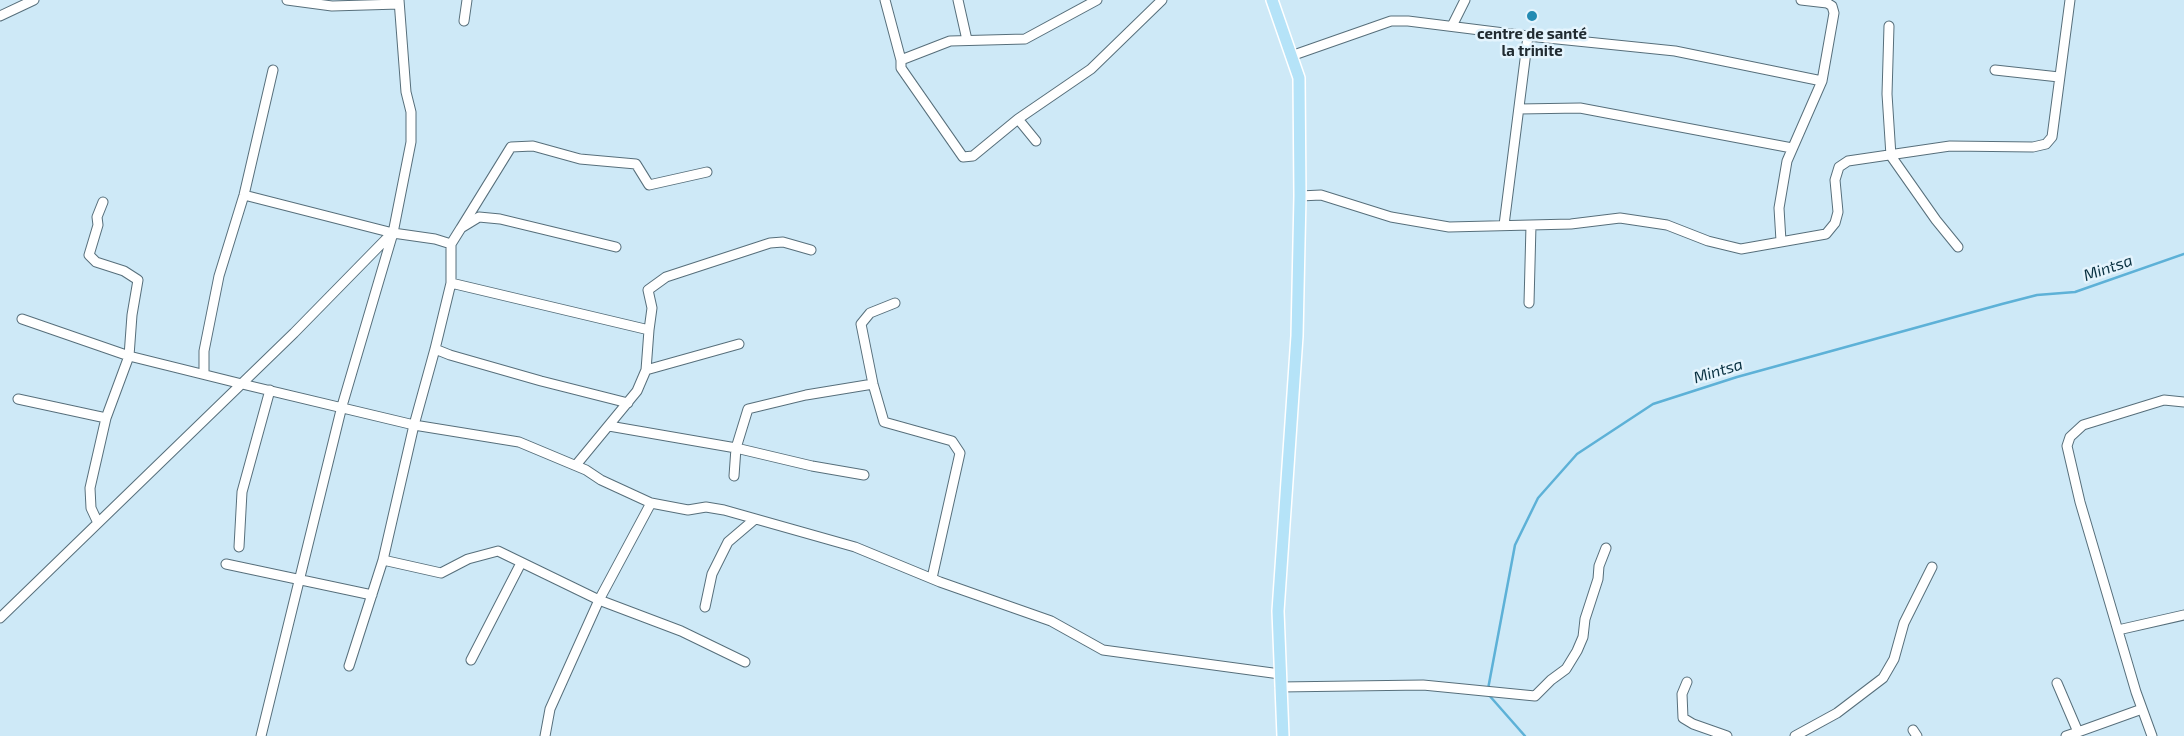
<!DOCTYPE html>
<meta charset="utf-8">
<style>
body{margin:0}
canvas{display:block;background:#cee9f7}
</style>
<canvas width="2184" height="736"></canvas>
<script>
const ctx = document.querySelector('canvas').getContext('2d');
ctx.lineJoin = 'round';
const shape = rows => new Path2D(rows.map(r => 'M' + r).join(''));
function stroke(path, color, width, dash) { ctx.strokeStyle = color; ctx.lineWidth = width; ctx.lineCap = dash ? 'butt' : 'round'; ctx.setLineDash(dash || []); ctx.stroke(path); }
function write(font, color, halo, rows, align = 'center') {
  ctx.font = font + ' "Exo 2",sans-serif'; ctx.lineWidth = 5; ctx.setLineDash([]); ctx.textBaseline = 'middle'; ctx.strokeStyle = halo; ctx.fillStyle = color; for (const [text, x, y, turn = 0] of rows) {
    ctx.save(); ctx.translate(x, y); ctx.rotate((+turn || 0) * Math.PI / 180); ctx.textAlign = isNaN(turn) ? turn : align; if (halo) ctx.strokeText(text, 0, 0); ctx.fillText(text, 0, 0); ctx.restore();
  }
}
stroke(shape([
 [1488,689,1515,545,1538,498,1577,454,1653,404,1737,377,2002,304,2037,295,2075,292,2184,254],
 [1488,694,1525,736]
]), '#5db1d7', 2.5);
const minor = shape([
 [287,0,332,6,399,4],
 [885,0,901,60,901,68,963,157,973,156,1018,119],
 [958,0,967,40],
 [0,16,34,0],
 [464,21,467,0],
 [1452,26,1465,0],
 [1889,26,1887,94,1891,156,1936,220,1958,247],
 [1291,56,1391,21,1408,21,1528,36,1675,51,1822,81],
 [901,60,950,41,1025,39,1097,0],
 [1995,70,2059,77],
 [1519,109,1580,108,1792,148],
 [1036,141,1018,119,1091,69,1162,0],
 [244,195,393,233,435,239,451,244,451,283,435,349,414,425,383,560,349,666],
 [1300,196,1321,195,1391,217,1449,227,1571,224,1620,218,1667,225,1708,241,1741,249,1826,234,1835,223,1838,212,1835,180,1839,167,1848,161,1950,146,2033,147,2046,144,2052,137,2070,0],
 [1504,225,1528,36],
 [461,228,511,147,533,146,580,159,636,164,649,185,707,172],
 [1781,241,1779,208,1787,161,1822,81,1834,13,1832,6,1827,3,1801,0],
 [451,244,461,228,479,217,500,219,616,247],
 [451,283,649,330,646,370,637,391,576,465],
 [895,303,870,313,861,324,873,384,884,422,952,441,960,453,932,578],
 [1529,303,1531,225],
 [22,319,129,356,242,384,414,425,519,442,586,470,601,480,651,503,688,510,706,507,724,510,855,547,940,582,1051,621,1103,650,1280,674],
 [649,330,652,308,648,290,666,277,770,243,783,242,811,250],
 [435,349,450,355,541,381,628,403],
 [646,370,739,344],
 [204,373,204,351,219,276,244,195,273,70],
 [18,399,106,418],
 [609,426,736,448,812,466,864,475],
 [734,476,736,448,748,409,806,395,873,384],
 [98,523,91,508,90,488,106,418,129,356,132,315,138,280,124,271,96,262,89,255,98,225,97,217,103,202],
 [239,547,242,492,270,390],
 [383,560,441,573,468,559,498,551,599,600,681,631,745,662],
 [226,564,372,595],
 [705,607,712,574,728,542,755,519],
 [0,618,294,333,392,233],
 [2118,630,2184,615],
 [471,660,521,563],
 [1687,682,1682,694,1683,718,1693,724,1727,736],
 [2057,683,2078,732,2066,736],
 [1280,687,1423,685,1535,696,1551,680,1566,669,1577,651,1583,637,1585,619,1598,579,1599,566,1606,548],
 [1913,730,1917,736],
 [2078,732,2142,709],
 [261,736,342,406,393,233,411,142,411,112,406,92,399,0],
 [545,736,550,709,599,600,651,503],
 [1795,736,1837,713,1883,678,1894,659,1904,623,1932,567],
 [2152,736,2136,692,2080,502,2067,446,2070,437,2083,425,2164,400,2184,402]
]);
const major = shape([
 [1272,0,1299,78,1300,196,1297,336,1278,611,1283,736]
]);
stroke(minor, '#576f7b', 11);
stroke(major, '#fff', 14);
stroke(minor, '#fff', 9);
stroke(major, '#b5e3f8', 11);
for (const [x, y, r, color] of [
 [1532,16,6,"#238bb3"]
]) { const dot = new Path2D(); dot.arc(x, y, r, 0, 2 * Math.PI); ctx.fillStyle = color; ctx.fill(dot); stroke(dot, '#e4f4fd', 2); }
write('bold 15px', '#212b31', '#e4f4fd', [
 ["centre de santé",1532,34],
 ["la trinite",1532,51]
]);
write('italic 16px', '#093141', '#e4f4fd', [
 ["Mintsa",2108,268,-19],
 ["Mintsa",1718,371,-17]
]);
</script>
